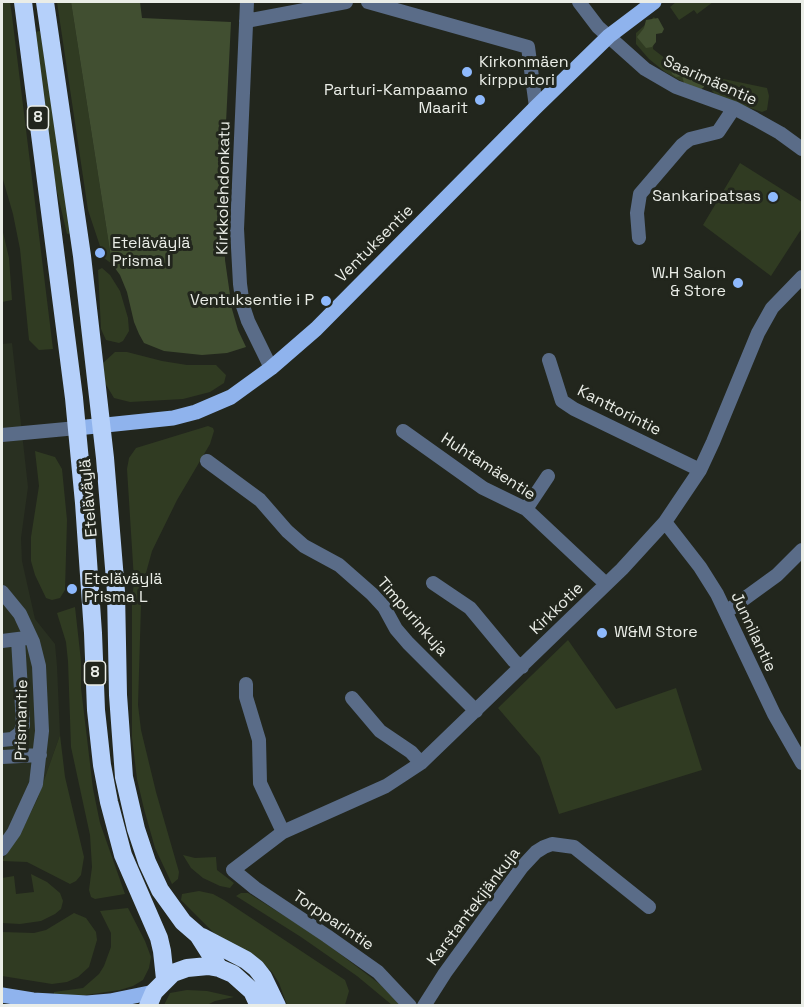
<!DOCTYPE html>
<meta charset="utf-8">
<style>
body{margin:0}
#map{position:relative;width:804px;height:1007px;overflow:hidden;background:#22261d;font-family:"Space Grotesk",sans-serif}
canvas{display:block}
.frame{position:absolute;inset:0;border:3px solid #eaede7;pointer-events:none}
</style>
<div id="map">
<canvas width="804" height="1007"></canvas>
<div class="frame"></div>
</div>
<script>
const ctx = document.querySelector('canvas').getContext('2d');
ctx.lineJoin = 'round';
function fill(path, color) { ctx.fillStyle = color; ctx.fill(path, 'evenodd'); }
const shape = rows => new Path2D(rows.map(r => 'M' + r).join(''));
function stroke(path, color, width, dash) { ctx.strokeStyle = color; ctx.lineWidth = width; ctx.lineCap = dash ? 'butt' : 'round'; ctx.setLineDash(dash || []); ctx.stroke(path); }
function write(font, color, halo, rows, align = 'center') {
  ctx.font = font + ' "Space Grotesk",sans-serif'; ctx.lineWidth = 6; ctx.setLineDash([]); ctx.textBaseline = 'middle'; ctx.strokeStyle = halo; ctx.fillStyle = color; for (const [text, x, y, turn = 0] of rows) {
    ctx.save(); ctx.translate(x, y); ctx.rotate((+turn || 0) * Math.PI / 180); ctx.textAlign = isNaN(turn) ? turn : align; if (halo) ctx.strokeText(text, 0, 0); ctx.fillText(text, 0, 0); ctx.restore();
  }
}
fill(shape([
 [12,343,28,487,21,538,22,561,35,619,55,644,57,666,60,735,37,800,21,832,2,861,2,344]
]), '#293021');
fill(shape([
 [2,2,10,2,12,16,53,349,39,350,29,340,20,249,13,214,2,176],
 [57,2,71,2,112,264,104,258,88,210],
 [676,2,713,2,697,14,694,10,679,20,670,7],
 [654,17,662,28,654,36,653,49,679,69,694,71,703,78,702,89,690,86,665,72,649,59,636,44,636,33],
 [40,31,72,233,67,234,55,183,35,32],
 [714,77,767,88,769,96,767,110,762,112,718,97,712,91],
 [740,163,802,202,802,228,771,276,703,225],
 [2,228,9,258,12,300,2,302],
 [102,268,110,275,120,291,128,318,129,331,123,341,119,343,106,340,101,329,98,270],
 [115,352,127,352,162,361,187,365,216,365,226,375,224,383,210,392,183,399,130,402,114,398,105,383,103,363],
 [208,426,213,428,214,431,210,444,177,500,152,551,144,580,141,605,138,705,141,730,156,792,179,872,178,879,172,884,155,848,144,809,137,779,132,738,132,604,134,580,127,469,129,458,136,448],
 [35,451,55,457,62,469,67,520,65,590,60,598,52,600,46,598,35,575,31,561,31,537,39,486],
 [75,607,81,661,81,688,93,789,100,823,125,894,95,899,91,897,89,890,92,867,90,835,71,747,68,661,66,642,57,613],
 [568,640,616,709,676,688,702,770,559,814,540,757,498,708],
 [60,735,65,777,84,857,81,875,76,881,70,884,27,862,2,861,21,832,37,800],
 [183,855,195,858,216,857,217,870,234,883,230,888,220,886,203,878,191,868],
 [31,874,47,882,60,893,63,901,61,909,55,914,41,921,20,924,2,923,2,878,14,876,16,894,34,892],
 [199,891,213,894,224,900,345,980,349,991,345,1005,287,1005,279,983,272,972,260,961,215,934,181,900,182,894],
 [241,893,248,893,315,935,381,985,400,1005,392,1005,357,976,301,937,236,896],
 [128,908,145,941,151,957,149,968,143,980,133,986,120,990,79,996,54,995,54,992,83,988,99,974,104,966,111,947,111,933,100,911],
 [74,913,86,918,96,932,97,940,89,967,78,977,67,982,52,984,2,976,2,932,34,933,46,930],
 [187,990,207,991,234,997,215,1001,207,1005,164,1005,170,993]
]), '#303b22');
fill(shape([
 [71,2,140,2,142,18,231,22,224,163,225,260,232,309,238,330,246,347,227,353,202,355,164,351,144,343,139,334,134,322,127,292,120,275,112,264],
 [658,18,664,29,662,33,656,34,656,42,652,47,646,48,637,37,644,28,646,20],
 [676,64,683,65,685,71,689,71,692,73,693,76,700,75,704,79,704,87,698,92,691,89,690,85,684,83,682,76,676,77,672,74,671,70]
]), '#414f31');
stroke(shape([
 [247,2,237,229,240,284,243,306,248,321,271,368],
 [368,2,528,47,536,107],
 [579,2,598,27,645,69,676,87,734,108,755,119,780,133,802,149],
 [246,21,346,2],
 [639,238,637,213,640,194,682,145,690,139,718,132,734,108],
 [549,360,562,401,574,409,700,470],
 [403,431,483,488,526,509,606,584],
 [2,435,77,428],
 [207,461,260,500,287,531,304,546,339,565,372,594,384,607,396,629,408,643,476,711],
 [526,509,548,476],
 [665,522,700,567,717,594,774,714,802,763],
 [433,583,470,608,514,661,522,667],
 [2,592,20,614,33,642,39,666,42,731,36,784,14,832,2,849],
 [726,612,777,575,802,550],
 [2,641,26,638],
 [246,684,246,697,259,740,260,783,283,832],
 [352,698,380,731,411,752,421,763],
 [2,740,12,739,20,733,23,725,18,639],
 [2,757,40,755],
 [410,1006,378,972,327,936,255,888,233,870,283,832,386,786,421,763,622,569,665,522,700,470,713,442,758,333,772,308,802,277],
 [424,1006,445,973,522,867,536,852,544,847,552,844,574,847,649,907]
]), '#5a6c88', 14);
stroke(shape([
 [77,428,173,418,196,412,231,397,271,368,316,329,536,107,609,36,654,2],
 [2,995,33,1000,87,1003,110,1001,154,992]
]), '#8fb3ed', 15);
stroke(shape([
 [23,2,74,398,84,503,93,633,96,710,102,765,109,802,123,855,159,938,162,951,165,979],
 [45,2,82,256,105,458,116,592,118,695,124,777,136,829,147,862,160,890,183,922,198,935,219,968],
 [202,937,246,960,256,968,263,977,277,1006],
 [148,1006,154,992,173,973,187,968,208,966,219,968,233,974,252,991,259,1006]
]), '#b5d0fa', 18);
for (const [x, y, r, color] of [
 [467,72,6,"#8eb9fd"],
 [480,100,6,"#8eb9fd"],
 [773,197,6,"#8eb9fd"],
 [100,253,6,"#8eb9fd"],
 [738,283,6,"#8eb9fd"],
 [326,301,6,"#8eb9fd"],
 [72,589,6,"#8eb9fd"],
 [602,633,6,"#8eb9fd"]
]) { const dot = new Path2D(); dot.arc(x, y, r, 0, 2 * Math.PI); ctx.fillStyle = color; ctx.fill(dot); stroke(dot, '#22261d', 2); }
for (const [x, y, w] of [
 [38,118,21],
 [95,673,21]
]) { const box = new Path2D(); box.roundRect(x - w / 2, y - 12, w, 24, 4.5); ctx.fillStyle = '#22261d'; ctx.fill(box); stroke(box, '#eaede7', 1.5); }
write('bold 15px', '#eaede7', null, [
 ["8",38,118],
 ["8",95,673]
]);
write('16px', '#eaede7', '#22261d', [
 ["Kirkonmäen",479,63],
 ["kirpputori",479,81],
 ["Parturi-Kampaamo",468,91,"right"],
 ["Maarit",468,109,"right"],
 ["Sankaripatsas",761,197,"right"],
 ["Eteläväylä",112,244],
 ["Prisma I",112,262],
 ["W.H Salon",726,274,"right"],
 ["& Store",726,292,"right"],
 ["Ventuksentie i P",314,301,"right"],
 ["Eteläväylä",84,580],
 ["Prisma L",84,598],
 ["W&M Store",614,633]
], 'left');
write('16px', '#eaede7', '#22261d', [
 ["Saarimäentie",710,81,24],
 ["Kirkkolehdonkatu",224,188,-89],
 ["Ventuksentie",375,244,-45],
 ["Kanttorintie",619,411,27],
 ["Huhtamäentie",488,467,33],
 ["Eteläväylä",89,498,-95],
 ["Kirkkotie",557,609,-44],
 ["Timpurinkuja",412,617,49],
 ["Junnilantie",753,632,65],
 ["Prismantie",22,720,-89],
 ["Karstantekijänkuja",474,907,-53],
 ["Torpparintie",333,921,34]
]);
</script>
